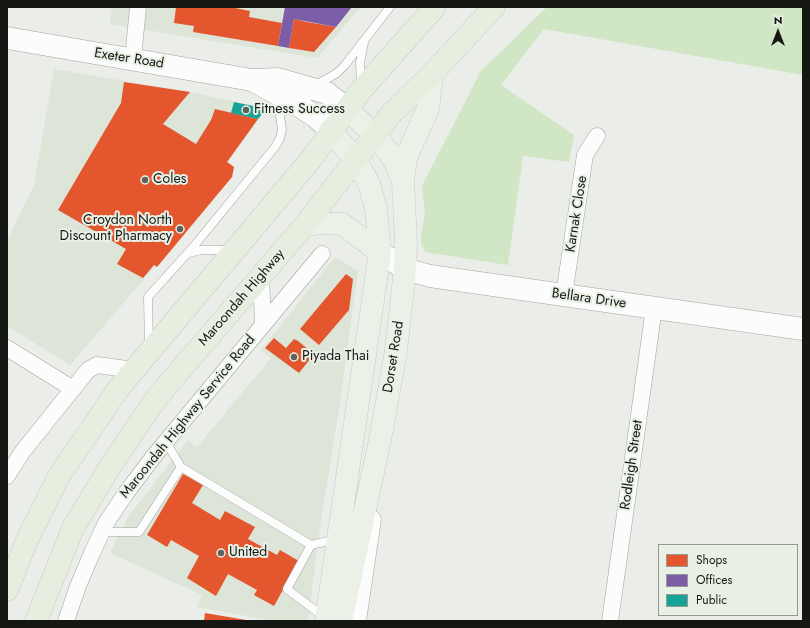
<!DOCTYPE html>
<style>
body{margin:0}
#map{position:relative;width:810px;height:628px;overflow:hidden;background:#eaede8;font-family:Jost,sans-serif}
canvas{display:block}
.frame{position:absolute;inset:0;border:8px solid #151713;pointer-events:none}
.legend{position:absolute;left:658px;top:544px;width:140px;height:72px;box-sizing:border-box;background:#e9f0e5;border:1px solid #949991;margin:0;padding:5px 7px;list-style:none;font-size:12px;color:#151713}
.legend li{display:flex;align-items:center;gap:8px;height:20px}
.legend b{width:20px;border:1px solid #949991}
.north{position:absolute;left:758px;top:12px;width:40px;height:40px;-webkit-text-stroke:3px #e9f0e5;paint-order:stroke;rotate:0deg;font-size:11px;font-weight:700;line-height:16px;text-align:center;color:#151713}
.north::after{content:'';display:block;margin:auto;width:14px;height:18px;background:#151713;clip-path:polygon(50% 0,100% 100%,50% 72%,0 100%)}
</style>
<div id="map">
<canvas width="810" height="628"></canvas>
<div class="frame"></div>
<ul class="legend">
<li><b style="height:11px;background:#e4572e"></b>Shops</li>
<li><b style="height:11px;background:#7b5ea7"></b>Offices</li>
<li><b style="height:11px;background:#17a398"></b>Public</li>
</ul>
<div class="north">N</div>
</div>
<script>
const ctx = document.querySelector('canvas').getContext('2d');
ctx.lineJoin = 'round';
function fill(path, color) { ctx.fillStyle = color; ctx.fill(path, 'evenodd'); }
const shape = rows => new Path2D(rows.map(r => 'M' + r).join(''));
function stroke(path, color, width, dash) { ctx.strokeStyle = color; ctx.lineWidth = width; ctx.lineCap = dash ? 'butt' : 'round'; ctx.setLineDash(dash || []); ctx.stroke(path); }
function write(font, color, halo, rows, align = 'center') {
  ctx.font = font + ' Jost,sans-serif'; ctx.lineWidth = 4; ctx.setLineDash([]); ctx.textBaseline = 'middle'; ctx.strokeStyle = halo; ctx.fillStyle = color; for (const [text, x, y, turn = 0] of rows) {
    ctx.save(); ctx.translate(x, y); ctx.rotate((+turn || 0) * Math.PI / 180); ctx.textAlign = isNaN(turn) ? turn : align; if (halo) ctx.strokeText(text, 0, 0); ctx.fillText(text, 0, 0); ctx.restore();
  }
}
fill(shape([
 [112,7,361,7,317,58,110,24],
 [54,69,190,92,258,107,263,113,228,162,234,167,232,177,70,365,7,326,7,241,34,185],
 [335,257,358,271,339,409,320,527,308,621,274,621,197,607,202,595,110,553,128,517,188,440,197,447,271,358,261,350]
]), '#dde5d8');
fill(shape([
 [547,7,803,7,803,75,544,29,501,85,574,135,569,162,523,156,508,265,425,252,421,244,421,236,425,213,422,186,481,71]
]), '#d1e6c5');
fill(shape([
 [176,7,230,7,250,11,249,17,282,23,278,46,193,32,194,26,174,23],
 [294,19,307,22,336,27,314,52,289,48],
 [124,82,190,92,163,124,196,144,211,120,215,109,258,119,227,162,234,167,232,177,157,267,154,265,143,278,117,264,126,249,58,210,121,103],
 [346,274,353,279,349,310,319,345,300,329],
 [274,338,286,348,294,339,298,341,314,354,299,373,265,348],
 [183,474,203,485,192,503,220,520,225,511,255,527,248,539,277,555,280,550,299,561,274,606,254,595,257,590,228,574,216,596,187,578,199,556,171,540,167,547,147,535],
 [205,613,246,620,246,621,204,621]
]), '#e4572e');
fill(shape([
 [285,7,352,7,336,27,294,19,289,48,278,46]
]), '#7b5ea7');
fill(shape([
 [234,102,258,107,263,113,258,119,231,113]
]), '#17a398');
const service = shape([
 [361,84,360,63,364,43],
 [314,86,337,73,345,65,390,7],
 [189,253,201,250,232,250],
 [149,346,148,297,194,246,275,147,280,138,282,129,279,110,273,97],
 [181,467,311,545],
 [102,532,139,532,181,467,166,442],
 [324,617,287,589,311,545,337,539]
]);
const minor = shape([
 [133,59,138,7],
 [261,276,263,323],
 [564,295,585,155,597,136],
 [7,348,73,389],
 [7,476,23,451,88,370,97,365,134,370],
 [66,621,78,586,92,553,106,523,126,493,154,456,322,254],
 [358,621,373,519],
 [610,621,654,308]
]);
const secondary = shape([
 [7,38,252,80,278,79,327,93,347,109],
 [254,81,298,105,316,117,330,130],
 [380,252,405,269,430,276,803,329]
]);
const primary = shape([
 [403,181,406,158,428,108,432,74],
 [304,226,319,223,342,224,380,252],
 [326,621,380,252,376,208,369,184,356,160,330,130],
 [341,621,380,440,396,351,405,269,406,243,403,181,393,158,375,135,347,109]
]);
const trunk = shape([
 [7,590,28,538,59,476,119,388,312,158,362,89,435,7],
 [36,621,73,528,113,462,158,396,304,226,392,113,432,74,494,7]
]);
stroke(service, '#a1a39f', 9);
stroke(minor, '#a1a39f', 17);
stroke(secondary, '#a1a39f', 23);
stroke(primary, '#c9cac8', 23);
stroke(trunk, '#c9cac8', 23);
stroke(service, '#fcfcfc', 8);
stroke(minor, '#fcfcfc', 16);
stroke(secondary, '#fcfcfc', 22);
stroke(primary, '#ebf1e7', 22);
stroke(trunk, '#e6eee0', 22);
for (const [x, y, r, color] of [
 [246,110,4,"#60625e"],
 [145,180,4,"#60625e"],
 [180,229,4,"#60625e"],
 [294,357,4,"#60625e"],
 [221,553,4,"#60625e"]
]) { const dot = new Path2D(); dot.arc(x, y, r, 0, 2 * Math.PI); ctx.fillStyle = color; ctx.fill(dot); stroke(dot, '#e9f0e5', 1.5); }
write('14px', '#151713', '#e9f0e5', [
 ["Exeter Road",129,59,9],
 ["Karnak Close",577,214,-81],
 ["Maroondah Highway",242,298,-49],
 ["Bellara Drive",589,299,8],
 ["Dorset Road",394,357,-81],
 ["Maroondah Highway Service Road",188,417,-51],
 ["Rodleigh Street",632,465,-82]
]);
write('14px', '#151713', '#e9f0e5', [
 ["Fitness Success",254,110],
 ["Coles",153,180],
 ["Croydon North",172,221,"right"],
 ["Discount Pharmacy",172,237,"right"],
 ["Piyada Thai",302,357],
 ["United",229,553]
], 'left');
</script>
